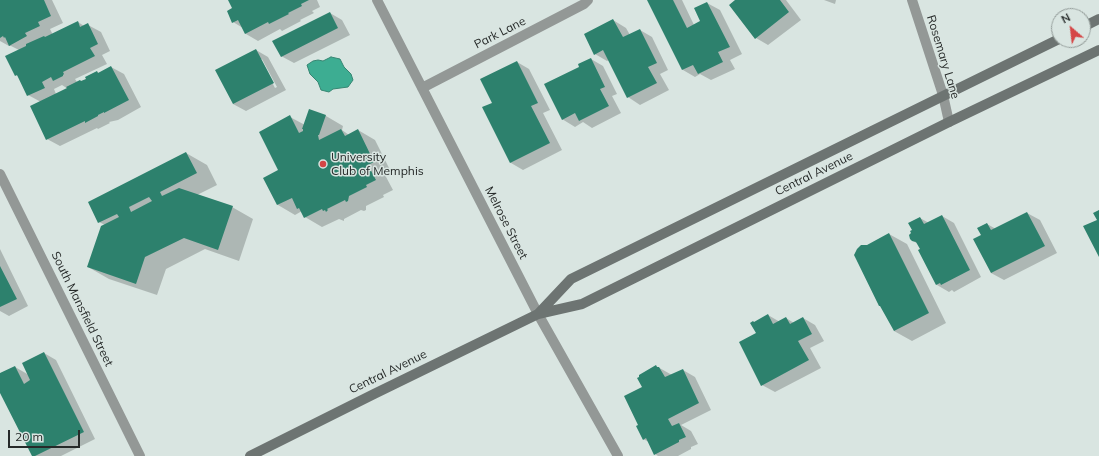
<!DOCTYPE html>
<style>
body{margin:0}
#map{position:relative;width:1099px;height:456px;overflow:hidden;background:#d9e5e1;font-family:Mulish,sans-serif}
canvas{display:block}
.north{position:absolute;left:1051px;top:8px;width:40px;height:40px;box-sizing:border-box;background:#d9e5e1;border:1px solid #919a97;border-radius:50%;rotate:332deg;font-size:11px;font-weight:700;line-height:16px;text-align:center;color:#262a29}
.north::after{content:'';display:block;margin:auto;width:14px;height:18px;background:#d54646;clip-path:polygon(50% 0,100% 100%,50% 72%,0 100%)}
.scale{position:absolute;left:8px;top:430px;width:72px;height:18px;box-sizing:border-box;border:2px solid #262a29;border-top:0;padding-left:5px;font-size:12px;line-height:14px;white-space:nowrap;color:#262a29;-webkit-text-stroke:3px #d9e5e1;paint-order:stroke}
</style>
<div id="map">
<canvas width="1099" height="456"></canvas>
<div class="north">N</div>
<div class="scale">20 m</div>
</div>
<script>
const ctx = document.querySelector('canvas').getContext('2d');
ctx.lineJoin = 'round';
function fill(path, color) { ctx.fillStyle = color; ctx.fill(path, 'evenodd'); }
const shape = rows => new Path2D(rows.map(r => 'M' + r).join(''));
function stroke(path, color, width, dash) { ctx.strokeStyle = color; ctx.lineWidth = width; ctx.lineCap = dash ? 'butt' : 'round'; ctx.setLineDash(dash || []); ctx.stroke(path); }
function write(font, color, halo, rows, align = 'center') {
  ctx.font = font + ' Mulish,sans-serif'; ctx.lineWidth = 3; ctx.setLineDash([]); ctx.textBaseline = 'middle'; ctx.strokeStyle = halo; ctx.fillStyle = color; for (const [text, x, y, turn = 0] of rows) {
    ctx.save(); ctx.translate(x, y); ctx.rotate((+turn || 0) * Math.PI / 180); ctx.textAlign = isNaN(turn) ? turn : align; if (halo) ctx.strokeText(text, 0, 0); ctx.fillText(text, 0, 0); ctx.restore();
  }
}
const water = shape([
 [331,57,340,59,344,67,351,74,353,80,348,87,333,89,329,92,321,90,318,82,310,74,307,65,313,61,318,60,323,61,331,57]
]);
fill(water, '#3dad92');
stroke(water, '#368672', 1);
fill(shape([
 [0,0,52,0,63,23,50,29,53,35,78,22,84,26,88,25,101,32,110,51,102,55,107,64,75,79,77,82,82,82,97,72,99,73,111,67,124,74,141,107,118,120,109,122,110,123,98,129,97,128,60,146,47,139,41,102,28,95,19,77,16,75,19,50,11,46,9,46,0,41],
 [62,85,68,89,56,94,54,89],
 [231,0,317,0,320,7,312,11,314,13,300,20,301,21,282,31,280,29,258,41,246,34,243,28,233,22,234,9],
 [648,0,682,0,694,25,702,22,695,9,707,3,720,10,742,54,730,60,735,69,711,80,700,74,695,77,683,70],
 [737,0,786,0,801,20,768,45,756,38],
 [824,0,836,0,835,4],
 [330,13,342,20,350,35,294,63,281,56],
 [613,20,626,28,630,35,640,30,652,37,668,70,660,74,669,90,640,105,628,97,609,60,607,61,595,54],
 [256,50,268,57,286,90,246,111,233,104],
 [260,59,262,59,277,87,275,88],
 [591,59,603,66,617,94,612,96,621,113,592,128,583,122,575,127,562,119,580,67],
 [517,62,529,69,550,110,543,113,562,150,523,170,511,163,483,108,493,103],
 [310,110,326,116,343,126,342,130,349,135,358,130,375,140,391,172,385,175,393,190,383,195,384,197,366,206,366,210,364,211,361,210,344,219,344,221,339,219,322,227,305,217,302,211,295,215,278,205,264,178,279,171,290,117,305,125],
 [186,153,207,165,217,185,197,195,232,207,253,219,239,261,205,249,166,269,157,295,109,279,88,267,105,225,99,222],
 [1027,213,1040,220,1057,253,1004,280,991,273,987,224,996,229],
 [942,216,954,223,981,277,954,292,952,290,949,292,937,285,919,250,921,249,918,244,913,241,920,218,929,223],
 [889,234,907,244,946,323,912,341,894,331,867,246],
 [0,249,28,306,9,316,0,311],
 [768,315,780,322,786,318,794,323,803,318,815,325,824,341,810,348,821,368,775,392,762,385,757,333,755,323],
 [44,353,56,360,95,439,61,456,33,456,0,391,0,374,15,367,29,375],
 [656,366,672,375,683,370,695,377,711,410,681,425,691,431,698,444,691,447,691,449,678,456,658,456,655,454,649,442,643,439,640,426,643,388]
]), '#0003');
fill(shape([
 [0,0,44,0,51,16,38,22,40,26,25,33,27,36,9,46,5,37,4,38,3,36,0,38],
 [228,0,309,0,301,4,302,6,288,13,289,14,269,24,268,22,245,34,238,20,232,23,227,11,232,8],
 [647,0,673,0,687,28,700,21,694,8,707,2,730,47,718,52,723,62,698,74,693,65,682,70],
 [735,0,780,0,789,12,755,39,729,5],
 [330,12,338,28,281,57,272,41],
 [613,19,623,37,640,29,657,63,648,67,657,83,627,98,603,50,594,55,584,34],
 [78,21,80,27,88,23,98,44,90,48,95,56,63,72,64,74,63,75,63,76,53,81,51,77,42,82,45,88,27,96,17,75,15,76,5,56,26,46,26,44,44,36,45,37],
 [256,49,274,83,233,104,215,70],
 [591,58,605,87,600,89,609,106,579,121,575,113,562,120,544,84,579,67,578,64],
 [517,61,538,103,531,106,550,143,510,163,482,107,492,103,480,79],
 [111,66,129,100,104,113,104,112,98,115,98,116,85,123,85,121,46,140,30,106,67,88,66,87,80,80,81,81,86,79,85,77,97,71,98,73],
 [309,109,326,115,319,135,318,135,319,140,341,129,345,136,358,129,374,162,368,165,376,180,366,185,367,187,349,196,348,201,346,202,345,200,327,209,328,210,326,212,325,210,323,211,322,209,304,218,299,208,297,209,292,198,277,205,263,178,278,170,259,132,290,115,299,133,303,131,303,129,302,129],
 [186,152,197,173,160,192,162,196,179,188,233,206,218,250,184,238,145,257,136,284,87,267,101,226,119,217,117,214,98,223,88,202],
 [149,197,152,201,131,212,129,207],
 [1099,210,1099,257,1083,226,1097,220,1093,213],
 [1027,212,1045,246,991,273,973,239,981,235,977,228,987,223,991,230],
 [942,215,970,270,941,285,940,283,936,285,918,250,920,249,916,242,912,241,910,239,909,235,911,233,910,231,912,230,908,223,920,217,924,224],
 [889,233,929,313,894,331,880,306,879,306,856,259,854,255,857,249,861,245,867,245],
 [0,266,17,299,0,307],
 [768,314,773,324,786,317,790,324,803,317,812,334,798,341,809,360,761,386,739,342,756,333,750,323,753,321,754,322],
 [44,352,84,432,35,456,32,456,0,393,0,373,15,366,24,384,30,380,22,363],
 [656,365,657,367,659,367,665,377,683,369,699,403,668,419,672,426,679,423,686,437,679,440,679,442,654,455,646,438,643,440,636,426,638,425,624,396,642,387,637,378,639,377,639,375]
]), '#2d816d');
stroke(shape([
 [377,0,538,314,618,456],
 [912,0,943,95,949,122],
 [422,88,584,4,588,0],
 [0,174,140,456]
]), '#939896', 10);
stroke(shape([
 [1083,27,1099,19],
 [538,314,571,279,1059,39],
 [250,456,374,394,538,314,582,304,949,122,1099,50]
]), '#6d7472', 10);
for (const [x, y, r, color] of [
 [323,164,4,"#d54646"]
]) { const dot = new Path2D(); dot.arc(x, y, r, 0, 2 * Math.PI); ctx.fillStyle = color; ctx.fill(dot); stroke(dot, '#d9e5e1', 1.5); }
write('12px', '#262a29', '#d9e5e1', [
 ["Park Lane",500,33,-27],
 ["Rosemary Lane",943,57,73],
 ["Central Avenue",814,174,-26],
 ["Melrose Street",506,223,63],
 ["South Mansfield Street",82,309,64],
 ["Central Avenue",388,372,-26]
]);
write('12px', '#262a29', '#d9e5e1', [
 ["University",331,157],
 ["Club of Memphis",331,171]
], 'left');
</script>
